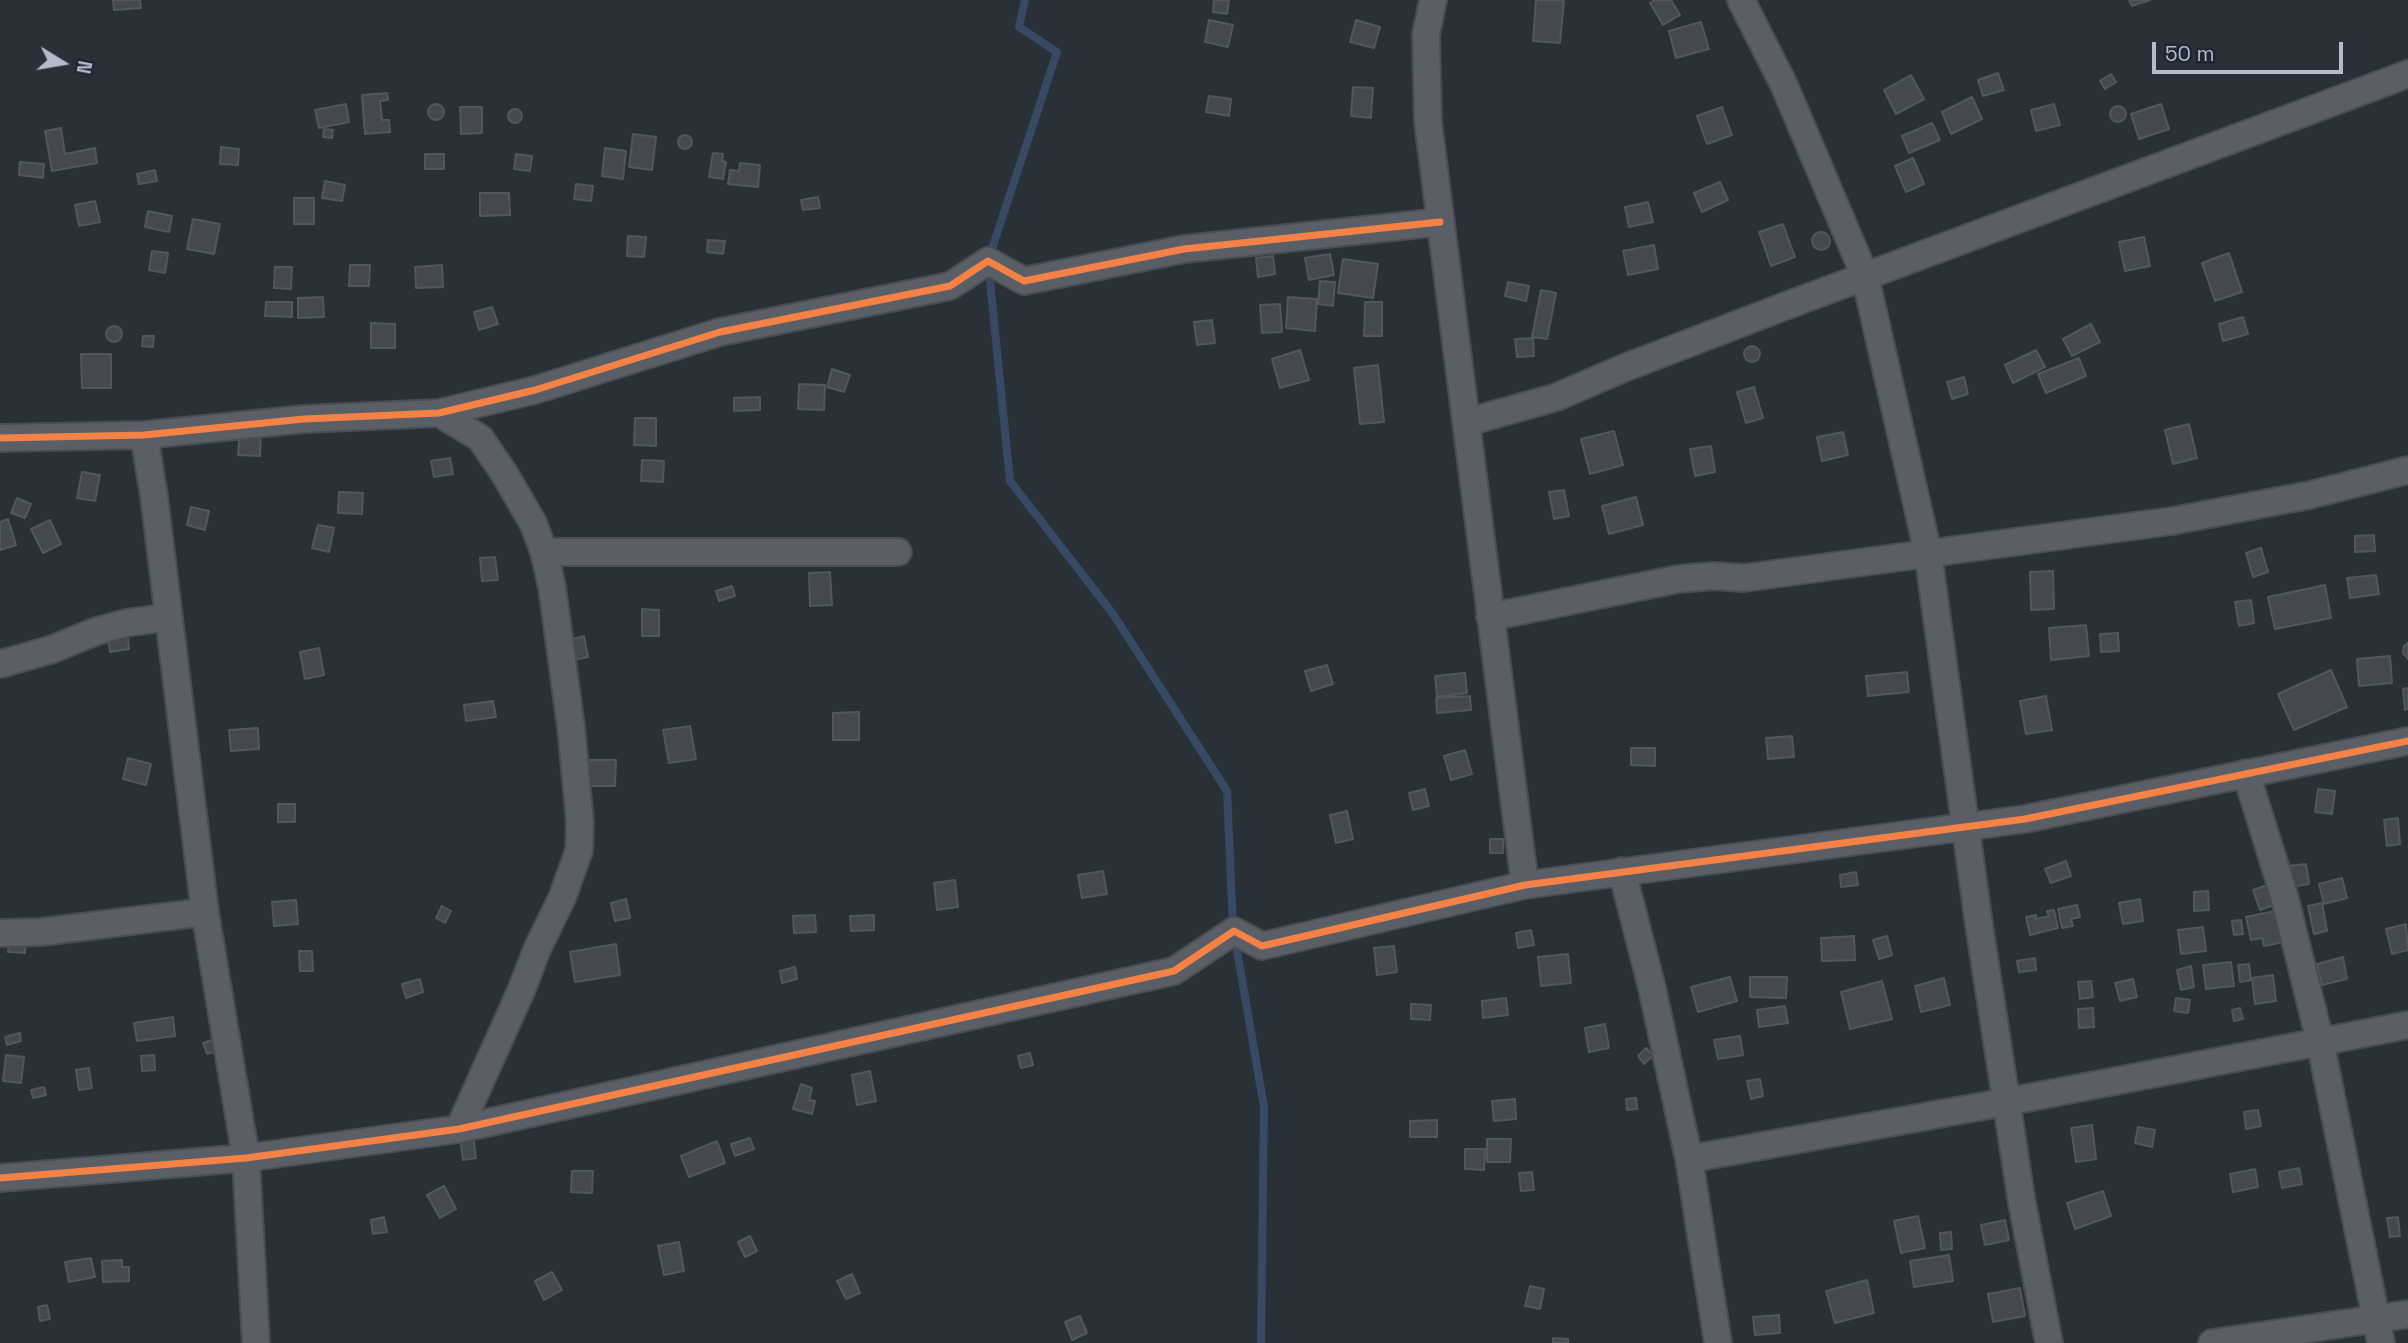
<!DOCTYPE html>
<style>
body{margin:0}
#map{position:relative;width:2408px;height:1343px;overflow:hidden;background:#2a3038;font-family:"Space Grotesk",sans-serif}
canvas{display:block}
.north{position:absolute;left:28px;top:28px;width:70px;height:70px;-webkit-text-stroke:5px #1d2633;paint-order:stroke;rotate:101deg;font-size:19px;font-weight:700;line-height:28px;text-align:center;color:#b4bcc9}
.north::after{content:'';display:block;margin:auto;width:24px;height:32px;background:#b4bcc9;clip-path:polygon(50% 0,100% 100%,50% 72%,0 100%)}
.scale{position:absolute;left:2152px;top:42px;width:191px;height:32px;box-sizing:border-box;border:4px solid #b4bcc9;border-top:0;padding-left:9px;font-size:21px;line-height:24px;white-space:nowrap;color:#b4bcc9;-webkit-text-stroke:5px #1d2633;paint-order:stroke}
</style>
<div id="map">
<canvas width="2408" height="1343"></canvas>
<div class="north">N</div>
<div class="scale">50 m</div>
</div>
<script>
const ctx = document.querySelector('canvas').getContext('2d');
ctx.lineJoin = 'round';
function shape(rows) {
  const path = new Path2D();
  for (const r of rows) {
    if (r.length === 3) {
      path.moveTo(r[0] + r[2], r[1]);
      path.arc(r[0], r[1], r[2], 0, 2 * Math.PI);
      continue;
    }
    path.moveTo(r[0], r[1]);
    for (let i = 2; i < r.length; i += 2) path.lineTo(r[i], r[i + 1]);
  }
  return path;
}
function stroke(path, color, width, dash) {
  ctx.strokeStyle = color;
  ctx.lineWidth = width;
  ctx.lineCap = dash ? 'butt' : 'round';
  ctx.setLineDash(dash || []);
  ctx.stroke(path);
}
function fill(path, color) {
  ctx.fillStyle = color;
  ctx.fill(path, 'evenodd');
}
stroke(shape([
 [1025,0,1019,27,1057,52,988,261,1010,481,1113,614,1227,791,1233,926],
 [1235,939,1264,1107,1261,1343]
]), '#384963', 8);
const building = shape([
 [113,0,140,0,141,8,114,10,113,0],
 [1214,0,1229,0,1227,14,1213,12,1214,0],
 [1536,0,1564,0,1560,43,1533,41,1536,0],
 [1655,0,1671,0,1680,15,1663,25,1650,3,1655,0],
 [2129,0,2150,0,2132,6,2129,0],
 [1209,20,1233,25,1228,47,1205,42,1209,20],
 [1356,20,1380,27,1374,48,1350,42,1356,20],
 [1701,22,1709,49,1676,58,1669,31,1701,22],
 [1998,73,2004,90,1983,96,1978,80,1998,73],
 [2111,74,2116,82,2105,89,2100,81,2111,74],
 [1911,75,1924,99,1896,114,1884,90,1911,75],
 [1353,87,1373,88,1371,118,1351,116,1353,87],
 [387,93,388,100,380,101,382,120,389,120,390,132,365,134,362,95,387,93],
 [1209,96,1231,99,1229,116,1206,112,1209,96],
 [1972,97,1982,119,1951,134,1942,112,1972,97],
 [436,112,8],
 [346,104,349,122,319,128,315,110,346,104],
 [2054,104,2060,125,2036,131,2031,110,2054,104],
 [2161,104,2169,129,2139,139,2131,114,2161,104],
 [2118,114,8],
 [460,107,482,107,482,133,461,134,460,107],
 [1722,107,1732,135,1707,144,1697,116,1722,107],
 [515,116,7],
 [1932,123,1940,140,1909,153,1902,136,1932,123],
 [61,128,65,154,95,148,97,163,52,171,45,131,61,128],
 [324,129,333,130,332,138,323,137,324,129],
 [633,134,656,137,652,170,629,167,633,134],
 [685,142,7],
 [221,147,239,149,238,165,220,164,221,147],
 [605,148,626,151,623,179,602,176,605,148],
 [713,153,723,154,722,161,726,162,723,179,709,177,713,153],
 [425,154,444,154,444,169,425,169,425,154],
 [516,154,532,156,530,171,514,169,516,154],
 [1913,158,1924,184,1906,192,1895,166,1913,158],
 [20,162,44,164,43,178,19,175,20,162],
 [740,163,760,165,758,187,728,184,730,170,739,171,740,163],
 [155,170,157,181,139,184,137,174,155,170],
 [325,181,345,185,342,201,322,198,325,181],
 [1720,182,1728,200,1702,212,1694,193,1720,182],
 [576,184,593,186,591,201,574,199,576,184],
 [480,193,509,193,510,215,480,216,480,193],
 [818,197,820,208,803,210,801,200,818,197],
 [294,198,314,198,314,224,294,224,294,198],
 [95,201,100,222,79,226,75,205,95,201],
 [1648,202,1653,222,1629,227,1625,207,1648,202],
 [148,211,172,216,169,232,145,227,148,211],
 [193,219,220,224,214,254,187,249,193,219],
 [1783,224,1795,257,1771,266,1759,232,1783,224],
 [1821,241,9],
 [628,236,646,237,644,257,627,256,628,236],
 [2144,237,2150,266,2125,271,2119,242,2144,237],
 [708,240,725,241,723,254,707,252,708,240],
 [1654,245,1658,269,1628,275,1623,251,1654,245],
 [152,251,168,253,165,273,149,270,152,251],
 [2229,253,2242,292,2215,301,2202,263,2229,253],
 [1330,254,1334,275,1309,280,1305,258,1330,254],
 [1273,256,1275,274,1258,277,1256,258,1273,256],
 [1343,259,1378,264,1373,298,1338,293,1343,259],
 [350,265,370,265,369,286,349,286,350,265],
 [442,265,443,287,416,288,415,267,442,265],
 [275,267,292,267,291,289,274,288,275,267],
 [1320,281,1335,282,1333,306,1318,304,1320,281],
 [1508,282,1529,286,1526,301,1505,296,1508,282],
 [1541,290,1556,293,1547,339,1532,337,1541,290],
 [323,297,324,317,298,318,298,298,323,297],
 [1288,297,1317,299,1315,331,1286,328,1288,297],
 [266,302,292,302,292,317,265,316,266,302],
 [1365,302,1382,302,1382,336,1364,336,1365,302],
 [1280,304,1282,332,1262,333,1260,305,1280,304],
 [492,307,498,324,479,330,474,312,492,307],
 [2243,317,2248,334,2223,341,2219,324,2243,317],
 [1212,320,1215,343,1197,345,1194,322,1212,320],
 [371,323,395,324,395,348,371,348,371,323],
 [2091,324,2100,342,2072,356,2063,339,2091,324],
 [114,334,8],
 [143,336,154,336,153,347,142,346,143,336],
 [1533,338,1534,356,1517,357,1515,339,1533,338],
 [1752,354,8],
 [1300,350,1309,380,1280,388,1272,359,1300,350],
 [2036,350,2045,367,2013,383,2005,365,2036,350],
 [81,354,111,354,111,388,82,388,81,354],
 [2079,358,2086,376,2046,393,2038,374,2079,358],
 [1378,365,1384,422,1360,424,1354,368,1378,365],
 [832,369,850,375,844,392,827,387,832,369],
 [1964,377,1968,394,1952,399,1947,382,1964,377],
 [799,384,825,385,824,410,798,409,799,384],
 [1754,387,1763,418,1746,423,1737,392,1754,387],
 [760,397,760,410,734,411,734,398,760,397],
 [635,418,656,418,656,446,634,445,635,418],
 [2189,424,2197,458,2173,464,2165,430,2189,424],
 [240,430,261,432,260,456,238,455,240,430],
 [1614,431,1623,465,1590,474,1581,439,1614,431],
 [1843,432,1848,455,1822,461,1817,437,1843,432],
 [1711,446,1715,472,1695,476,1690,449,1711,446],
 [450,458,453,474,434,477,431,461,450,458],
 [642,460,664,461,663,482,641,481,642,460],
 [82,472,100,475,95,501,77,498,82,472],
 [1564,490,1569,516,1554,519,1549,492,1564,490],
 [339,492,363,493,362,514,338,513,339,492],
 [1636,497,1643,525,1609,534,1602,506,1636,497],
 [17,498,31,504,25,518,11,513,17,498],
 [191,507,209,511,205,530,187,525,191,507],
 [8,519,16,545,0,550,0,522,8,519],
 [50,520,61,544,43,553,31,529,50,520],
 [318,525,334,528,329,552,312,548,318,525],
 [2374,535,2375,551,2355,552,2355,536,2374,535],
 [2261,548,2268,572,2253,577,2246,553,2261,548],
 [495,557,498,580,482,581,480,558,495,557],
 [2053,571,2054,609,2031,610,2030,572,2053,571],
 [830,572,832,605,810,606,809,573,830,572],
 [2376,575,2379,594,2350,598,2347,578,2376,575],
 [2325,585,2331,618,2275,629,2268,597,2325,585],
 [732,586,735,596,719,601,716,591,732,586],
 [2251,600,2254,623,2239,626,2235,602,2251,600],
 [642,609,659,610,659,636,642,636,642,609],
 [2086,625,2089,656,2051,660,2049,628,2086,625],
 [127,628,129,649,110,652,107,630,127,628],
 [2118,633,2119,651,2101,652,2100,634,2118,633],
 [584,636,588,657,574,660,569,640,584,636],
 [2408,643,2408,659,2403,653,2404,646,2408,643],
 [319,648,324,675,305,679,300,652,319,648],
 [2390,656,2392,683,2359,686,2357,659,2390,656],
 [1327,665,1333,684,1311,691,1305,671,1327,665],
 [2331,670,2347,707,2294,730,2278,694,2331,670],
 [1907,672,1909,692,1868,696,1866,676,1907,672],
 [1465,673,1467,693,1437,697,1435,676,1465,673],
 [2408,688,2408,709,2405,710,2403,689,2408,688],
 [1470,696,1471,710,1437,713,1436,698,1470,696],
 [2046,696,2052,730,2026,734,2020,701,2046,696],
 [493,701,496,717,466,721,464,705,493,701],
 [859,712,859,740,833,740,833,713,859,712],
 [690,726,696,759,669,763,663,730,690,726],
 [258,728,259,749,231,751,229,730,258,728],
 [1792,736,1794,757,1768,759,1766,738,1792,736],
 [1631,748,1655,748,1655,766,1631,765,1631,748],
 [1465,750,1472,774,1451,780,1444,756,1465,750],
 [128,758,151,764,146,785,123,779,128,758],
 [587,760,616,760,615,786,587,786,587,760],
 [1425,789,1429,806,1413,810,1409,793,1425,789],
 [2318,789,2335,791,2332,814,2315,812,2318,789],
 [278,804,295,804,295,822,278,822,278,804],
 [1347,811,1353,839,1336,843,1330,815,1347,811],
 [2398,818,2400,844,2387,846,2384,820,2398,818],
 [1490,839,1503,839,1503,853,1490,853,1490,839],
 [2066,861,2071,876,2051,883,2045,869,2066,861],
 [2306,864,2309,884,2290,887,2287,866,2306,864],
 [1103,871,1107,894,1082,898,1078,875,1103,871],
 [1856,872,1858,885,1841,887,1840,875,1856,872],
 [2342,878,2347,898,2324,904,2319,884,2342,878],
 [955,880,958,907,937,910,934,883,955,880],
 [2273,883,2279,903,2260,910,2253,890,2273,883],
 [2208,891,2209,910,2194,911,2194,892,2208,891],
 [626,899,630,918,615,921,611,903,626,899],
 [2140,899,2143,921,2123,924,2119,903,2140,899],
 [296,900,298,924,274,926,272,902,296,900],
 [2322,903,2327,931,2314,934,2308,906,2322,903],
 [2077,905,2080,917,2071,919,2073,926,2062,928,2058,909,2077,905],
 [442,906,451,911,445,923,436,918,442,906],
 [2285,909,2283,942,2264,946,2262,938,2251,940,2246,917,2285,909],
 [2054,910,2058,928,2030,935,2026,917,2036,915,2036,919,2049,916,2047,911,2054,910],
 [815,915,816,932,794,933,793,916,815,915],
 [874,915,874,930,851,931,850,916,874,915],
 [2241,920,2243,934,2234,935,2232,921,2241,920],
 [2406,924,2408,950,2392,954,2386,929,2406,924],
 [2203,927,2206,951,2181,954,2178,930,2203,927],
 [1531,930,1534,945,1518,948,1516,933,1531,930],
 [9,936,26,937,25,953,8,952,9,936],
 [1854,936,1855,960,1822,961,1821,938,1854,936],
 [1887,936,1892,955,1879,959,1873,940,1887,936],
 [616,944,620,975,575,982,570,952,616,944],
 [1394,946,1397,972,1377,975,1374,948,1394,946],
 [299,951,312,951,313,971,300,971,299,951],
 [1568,954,1571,983,1541,986,1538,957,1568,954],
 [2343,957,2347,979,2322,985,2317,964,2343,957],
 [2035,958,2036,970,2019,972,2017,961,2035,958],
 [2231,962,2234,986,2206,989,2203,965,2231,962],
 [2249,964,2251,980,2240,982,2238,965,2249,964],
 [2191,966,2194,987,2181,990,2177,970,2191,966],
 [795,967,797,979,782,983,780,971,795,967],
 [2273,975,2276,1001,2255,1004,2252,978,2273,975],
 [1730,977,1737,1001,1698,1012,1691,987,1730,977],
 [1750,977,1787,977,1786,998,1750,997,1750,977],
 [1944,978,1950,1005,1921,1012,1915,986,1944,978],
 [420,979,423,992,406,998,402,984,420,979],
 [2133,979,2137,997,2120,1001,2115,983,2133,979],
 [1882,981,1892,1019,1850,1029,1841,992,1882,981],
 [2091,981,2093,997,2080,999,2078,982,2091,981],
 [1506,998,1508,1015,1483,1018,1482,1001,1506,998],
 [2176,998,2190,1000,2188,1013,2174,1011,2176,998],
 [1411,1004,1431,1005,1430,1020,1411,1019,1411,1004],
 [1785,1006,1788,1023,1759,1027,1757,1010,1785,1006],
 [2093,1008,2094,1027,2079,1028,2078,1009,2093,1008],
 [2240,1008,2243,1019,2234,1021,2232,1010,2240,1008],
 [173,1017,175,1036,137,1041,134,1023,173,1017],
 [1605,1024,1609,1048,1589,1052,1585,1028,1605,1024],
 [20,1033,21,1041,7,1045,5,1037,20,1033],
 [1740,1036,1743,1055,1718,1059,1714,1040,1740,1036],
 [212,1040,216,1051,207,1054,203,1043,212,1040],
 [1646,1048,1653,1056,1644,1064,1638,1056,1646,1048],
 [1030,1053,1033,1065,1021,1068,1018,1056,1030,1053],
 [6,1055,24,1057,21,1083,3,1081,6,1055],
 [154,1055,155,1070,142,1071,141,1056,154,1055],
 [89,1068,92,1088,79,1090,76,1070,89,1068],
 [870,1071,876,1101,857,1105,852,1075,870,1071],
 [1760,1079,1763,1096,1751,1099,1747,1081,1760,1079],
 [801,1084,812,1088,809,1100,815,1101,812,1114,793,1109,801,1084],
 [44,1087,46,1095,33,1098,31,1090,44,1087],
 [1636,1098,1637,1109,1627,1110,1626,1099,1636,1098],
 [1515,1099,1516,1119,1494,1121,1492,1101,1515,1099],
 [2258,1110,2261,1126,2246,1129,2244,1112,2258,1110],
 [1437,1120,1437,1137,1410,1137,1410,1121,1437,1120],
 [2092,1125,2096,1159,2076,1162,2071,1128,2092,1125],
 [2138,1127,2155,1130,2152,1147,2135,1143,2138,1127],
 [473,1135,476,1158,463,1160,460,1137,473,1135],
 [750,1138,754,1149,735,1156,731,1144,750,1138],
 [1487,1139,1511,1139,1510,1162,1487,1162,1487,1139],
 [717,1141,725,1163,689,1177,681,1156,717,1141],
 [1465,1149,1485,1149,1484,1170,1465,1169,1465,1149],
 [2299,1168,2302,1184,2282,1188,2279,1172,2299,1168],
 [2255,1169,2258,1187,2233,1192,2230,1174,2255,1169],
 [572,1171,593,1171,592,1193,571,1192,572,1171],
 [1532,1172,1534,1190,1521,1191,1519,1173,1532,1172],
 [444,1186,456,1209,440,1218,427,1195,444,1186],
 [2103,1191,2111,1216,2075,1229,2067,1203,2103,1191],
 [1918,1216,1925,1248,1901,1253,1894,1221,1918,1216],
 [384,1217,387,1232,373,1234,371,1220,384,1217],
 [2398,1217,2400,1236,2390,1237,2387,1218,2398,1217],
 [2005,1220,2009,1240,1985,1245,1981,1225,2005,1220],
 [1951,1232,1952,1249,1941,1250,1940,1233,1951,1232],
 [750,1236,757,1251,745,1257,738,1242,750,1236],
 [679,1242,684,1271,664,1275,658,1246,679,1242],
 [1949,1255,1953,1281,1914,1287,1910,1261,1949,1255],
 [91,1258,95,1277,69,1282,65,1262,91,1258],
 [122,1260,122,1267,129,1267,129,1281,103,1282,102,1261,122,1260],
 [552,1272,562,1290,544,1300,535,1281,552,1272],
 [852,1274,860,1293,846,1299,837,1281,852,1274],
 [1867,1280,1874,1313,1835,1323,1826,1291,1867,1280],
 [1530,1286,1544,1289,1540,1309,1525,1306,1530,1286],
 [2020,1288,2025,1316,1993,1322,1988,1294,2020,1288],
 [47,1305,50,1319,40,1321,38,1307,47,1305],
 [1779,1315,1780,1333,1755,1335,1753,1317,1779,1315],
 [1080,1316,1087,1333,1072,1340,1065,1322,1080,1316],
 [1553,1338,1568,1339,1568,1343,1553,1343,1553,1338]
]);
fill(building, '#444950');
stroke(building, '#52575f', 2);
const minor = shape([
 [1433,0,1426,35,1428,122,1525,885],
 [1741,0,1784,85,1865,276,1928,553,1979,925,2022,1203,2049,1343],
 [439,413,480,438,504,473,533,523,544,552,552,587,571,727,580,822,579,851,562,898,538,947,521,991,459,1129],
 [1468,422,1557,397,1624,368,1788,305,2408,74],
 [144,435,154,496,205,912,246,1158,256,1343],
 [0,438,144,435,304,419,439,413,535,390,720,332,950,286,988,261,1024,281,1184,249,1440,222],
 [544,552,898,552],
 [1490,617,1678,579,1714,576,1744,578,2172,521,2310,495,2408,470],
 [0,664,50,650,97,631,126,623,169,617],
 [2246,773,2284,895,2320,1041,2381,1343],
 [1622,871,1652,988,1689,1159,1718,1343],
 [0,933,41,932,205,912],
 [1689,1159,2006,1102,2408,1025],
 [0,1178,246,1158,459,1129,1174,971,1234,931,1262,946,1525,885,2025,819,2408,741],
 [2212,1343,2408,1314]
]);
stroke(minor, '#484c53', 30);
stroke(minor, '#5a5e66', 26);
stroke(shape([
 [0,438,144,435,304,419,439,413,535,390,720,332,950,286,988,261,1024,281,1184,249,1440,222],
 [0,1178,246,1158,459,1129,1174,971,1234,931,1262,946,1525,885,2025,819,2408,741]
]), '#f48246', 7);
</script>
